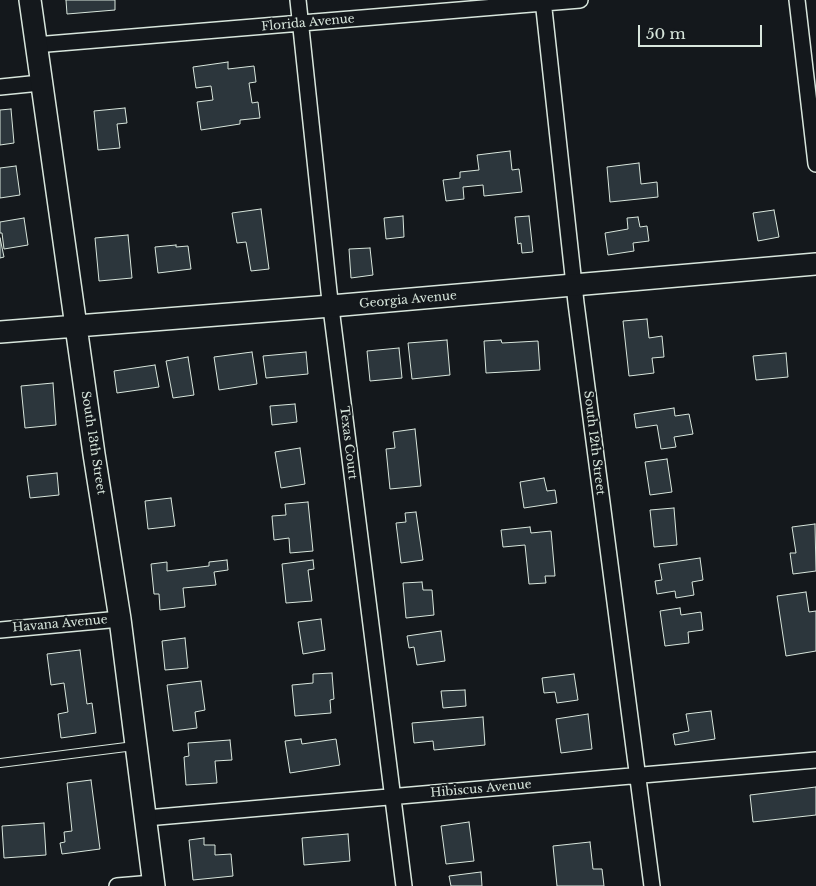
<!DOCTYPE html>
<style>
body{margin:0}
#map{position:relative;width:816px;height:886px;overflow:hidden;background:#14181c;font-family:"Libre Baskerville",serif}
canvas{display:block}
.scale{position:absolute;left:638px;top:25px;width:124px;height:22px;box-sizing:border-box;border:2px solid #d8e6dc;border-top:0;padding-left:6px;font-size:15px;line-height:18px;white-space:nowrap;color:#d8e6dc;-webkit-text-stroke:4px #14181c;paint-order:stroke}
</style>
<div id="map">
<canvas width="816" height="886"></canvas>
<div class="scale">50 m</div>
</div>
<script>
const ctx = document.querySelector('canvas').getContext('2d');
ctx.lineJoin = 'round';
function fill(path, color) {
  ctx.fillStyle = color;
  ctx.fill(path, 'evenodd');
}
function shape(rows) {
  const path = new Path2D();
  for (const r of rows) {
    path.moveTo(r[0], r[1]);
    for (let i = 2; i < r.length; i += 2) path.lineTo(r[i], r[i + 1]);
  }
  return path;
}
function stroke(path, color, width, dash) {
  ctx.strokeStyle = color;
  ctx.lineWidth = width;
  ctx.lineCap = dash ? 'butt' : 'round';
  ctx.setLineDash(dash || []);
  ctx.stroke(path);
}
function drawText(font, color, halo, rows, align = 'center') {
  ctx.font = font + ' "Libre Baskerville",serif';
  ctx.lineWidth = 4;
  ctx.setLineDash([]);
  ctx.textBaseline = 'middle';
  ctx.strokeStyle = halo;
  ctx.fillStyle = color;
  for (const [text, x, y, turn = 0] of rows) {
    ctx.save();
    ctx.translate(x, y);
    ctx.rotate((+turn || 0) * Math.PI / 180);
    ctx.textAlign = isNaN(turn) ? turn : align;
    if (halo) ctx.strokeText(text, 0, 0);
    ctx.fillText(text, 0, 0);
    ctx.restore();
  }
}
const building = shape([
 [66,0,115,0,115,10,67,14,66,0],
 [228,62,228,69,254,66,256,82,249,83,252,103,258,102,260,118,240,120,240,124,201,130,197,102,213,100,211,86,196,88,193,67,228,62],
 [125,108,127,123,117,124,120,148,98,150,94,111,125,108],
 [11,109,14,143,0,145,0,110,11,109],
 [510,151,512,170,519,169,522,192,484,196,483,185,463,187,464,199,446,201,443,180,460,178,460,172,479,170,477,155,510,151],
 [639,163,641,184,657,182,658,197,610,202,607,167,639,163],
 [16,166,20,195,0,198,0,168,16,166],
 [261,209,269,269,251,271,246,242,237,243,232,213,261,209],
 [774,210,779,237,758,241,753,213,774,210],
 [403,216,404,237,386,239,384,218,403,216],
 [529,216,533,252,522,253,521,243,518,244,515,217,529,216],
 [638,217,640,227,647,226,649,241,633,243,634,251,608,255,605,233,628,229,627,218,638,217],
 [24,218,28,245,4,249,2,233,0,233,0,222,24,218],
 [128,235,132,278,99,281,95,238,128,235],
 [0,238,4,257,0,258,0,238],
 [176,245,176,247,188,246,191,269,158,273,155,247,176,245],
 [370,248,373,275,351,278,349,249,370,248],
 [647,319,649,338,662,336,664,357,652,358,654,373,629,376,623,321,647,319],
 [447,340,450,375,412,379,408,343,447,340],
 [501,340,502,343,538,341,540,370,486,373,484,341,501,340],
 [399,348,402,378,370,381,367,351,399,348],
 [252,352,257,384,219,390,214,357,252,352],
 [306,352,308,374,266,378,263,356,306,352],
 [786,353,788,377,756,380,753,356,786,353],
 [188,357,194,395,173,398,166,361,188,357],
 [155,365,159,387,117,393,114,371,155,365],
 [53,383,56,425,25,428,21,386,53,383],
 [295,404,297,422,272,425,270,406,295,404],
 [674,408,675,416,689,414,693,434,674,437,676,447,661,449,657,425,636,428,634,414,674,408],
 [415,429,421,486,390,489,386,449,395,448,393,432,415,429],
 [300,448,305,484,281,488,275,452,300,448],
 [667,459,672,492,650,495,645,462,667,459],
 [57,473,59,495,30,498,27,476,57,473],
 [544,478,547,491,555,490,557,503,524,508,520,482,544,478],
 [171,498,175,526,148,529,145,501,171,498],
 [308,502,313,551,290,553,289,538,274,540,272,516,286,515,285,504,308,502],
 [674,508,677,545,654,547,650,510,674,508],
 [416,512,423,560,401,563,396,523,406,522,405,513,416,512],
 [815,524,816,571,793,574,790,553,796,553,792,527,815,524],
 [530,527,531,533,551,531,555,576,545,576,546,583,529,584,525,545,503,547,501,530,530,527],
 [700,558,703,580,692,582,694,595,676,598,675,591,657,594,655,581,662,580,659,564,700,558],
 [227,560,228,570,214,572,216,585,183,588,185,607,160,610,159,594,154,594,151,564,167,562,167,571,209,566,209,562,227,560],
 [313,560,314,569,308,570,312,601,286,603,282,564,313,560],
 [422,582,423,590,432,590,434,615,406,618,403,583,422,582],
 [806,592,809,612,816,611,816,651,786,656,777,596,806,592],
 [680,608,681,615,701,612,703,630,688,632,689,643,665,646,660,611,680,608],
 [321,619,325,650,303,654,298,622,321,619],
 [441,631,445,661,417,665,414,647,409,648,407,636,441,631],
 [185,638,188,668,165,670,162,641,185,638],
 [80,650,87,704,92,703,96,733,61,738,58,714,68,712,64,683,51,685,47,654,80,650],
 [332,673,334,699,330,700,331,713,295,716,292,685,313,683,313,674,332,673],
 [574,674,578,700,557,703,555,692,544,693,542,678,574,674],
 [201,681,205,710,195,712,197,728,173,731,167,685,201,681],
 [465,690,466,706,443,708,441,691,465,690],
 [711,711,715,739,675,745,673,734,689,731,686,714,711,711],
 [588,714,592,749,561,753,556,719,588,714],
 [483,717,485,745,434,750,433,741,414,743,412,723,483,717],
 [301,739,302,744,336,739,340,765,290,773,285,741,301,739],
 [230,740,232,760,215,761,217,783,186,785,184,757,189,756,188,743,230,740],
 [91,780,100,849,62,854,60,843,65,842,64,832,72,831,67,783,91,780],
 [816,787,816,815,753,822,750,795,816,787],
 [469,822,474,861,446,864,441,826,469,822],
 [44,823,46,855,4,858,2,826,44,823],
 [348,834,350,861,304,865,302,838,348,834],
 [204,838,204,845,215,845,215,855,231,854,233,876,193,880,189,840,204,838],
 [590,842,593,869,602,869,604,886,557,886,553,846,590,842],
 [481,872,482,886,451,886,449,876,481,872]
]);
fill(building, '#2c363c');
stroke(building, '#d8e6dc', 1);
const lane = shape([
 [0,763,134,746]
]);
const street = shape([
 [298,0,329,292,404,886],
 [543,0,576,303,652,886],
 [797,0,816,164],
 [35,45,580,0],
 [0,87,40,83],
 [0,630,120,619],
 [146,818,816,760],
 [117,886,153,883]
]);
const secondary = shape([
 [30,0,94,454,120,619,154,886],
 [0,332,331,306,816,264]
]);
stroke(lane, '#d8e6dc', 10);
stroke(street, '#d8e6dc', 18);
stroke(secondary, '#d8e6dc', 24);
stroke(lane, '#14181c', 8);
stroke(street, '#14181c', 15);
stroke(secondary, '#14181c', 21);
drawText('12px', '#d8e6dc', '#14181c', [
 ["Florida Avenue",308,23,-5],
 ["Georgia Avenue",408,300,-5],
 ["South 13th Street",93,443,81],
 ["Texas Court",348,443,83],
 ["South 12th Street",594,443,83],
 ["Havana Avenue",60,624,-5],
 ["Hibiscus Avenue",481,789,-5]
]);
</script>
